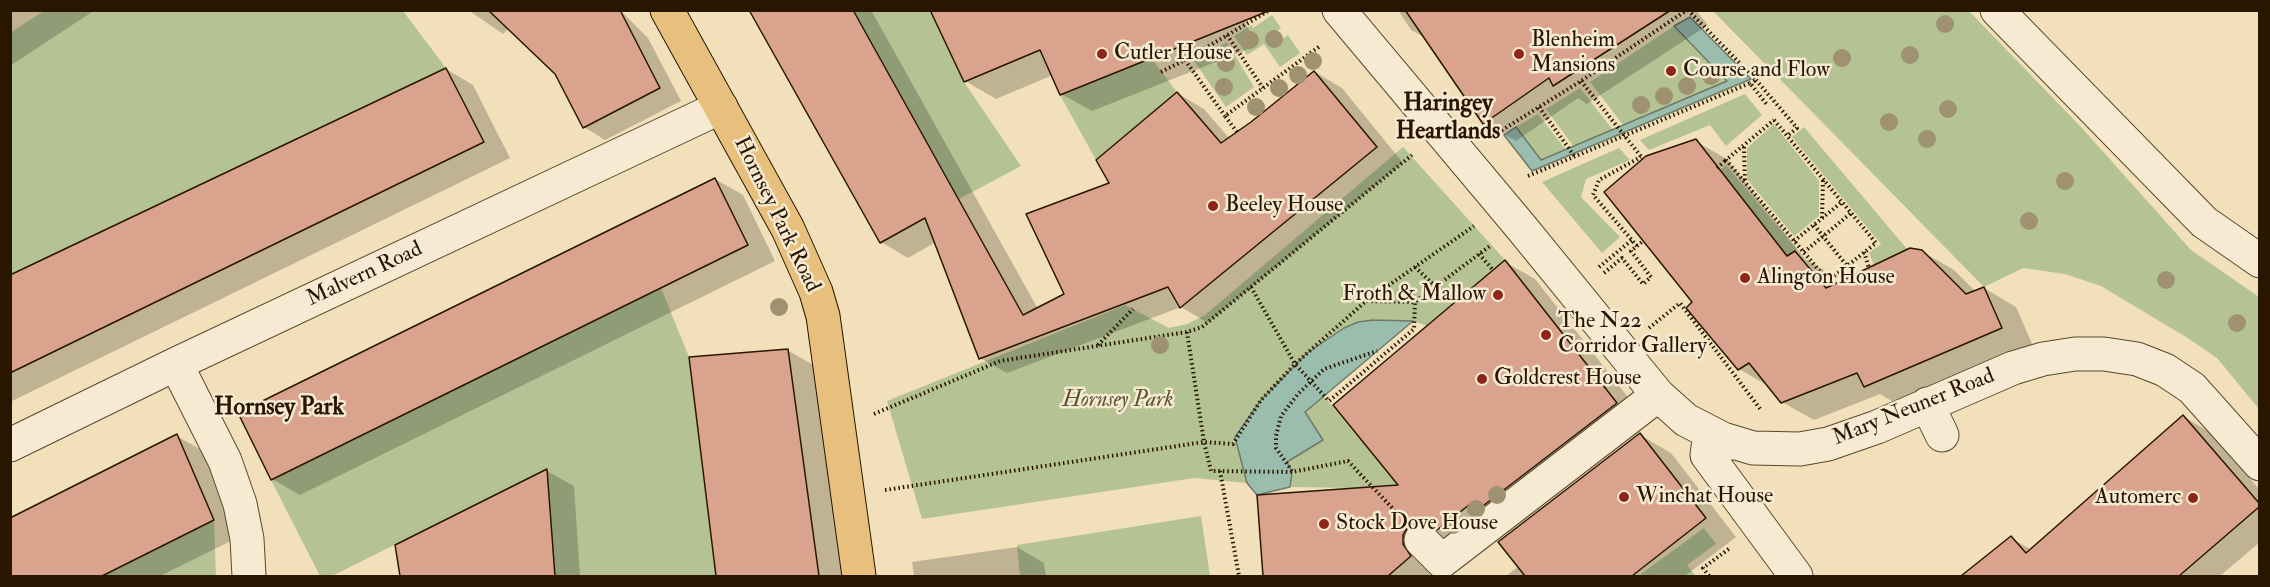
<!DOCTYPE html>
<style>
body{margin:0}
#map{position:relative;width:2270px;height:587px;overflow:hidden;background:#f1e0ba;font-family:"IM FELL Double Pica",serif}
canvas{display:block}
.frame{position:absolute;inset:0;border:12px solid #291600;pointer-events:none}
</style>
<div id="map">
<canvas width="2270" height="587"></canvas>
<div class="frame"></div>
</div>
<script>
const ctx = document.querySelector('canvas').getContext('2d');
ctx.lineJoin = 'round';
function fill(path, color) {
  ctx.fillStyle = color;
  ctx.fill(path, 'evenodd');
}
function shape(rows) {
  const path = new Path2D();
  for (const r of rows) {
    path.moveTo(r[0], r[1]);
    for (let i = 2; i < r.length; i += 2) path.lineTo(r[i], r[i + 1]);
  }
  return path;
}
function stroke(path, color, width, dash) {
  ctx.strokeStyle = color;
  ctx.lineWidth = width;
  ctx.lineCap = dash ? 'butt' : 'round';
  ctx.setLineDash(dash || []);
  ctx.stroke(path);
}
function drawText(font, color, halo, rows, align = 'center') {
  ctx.font = font + ' "IM FELL Double Pica",serif';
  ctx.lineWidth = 5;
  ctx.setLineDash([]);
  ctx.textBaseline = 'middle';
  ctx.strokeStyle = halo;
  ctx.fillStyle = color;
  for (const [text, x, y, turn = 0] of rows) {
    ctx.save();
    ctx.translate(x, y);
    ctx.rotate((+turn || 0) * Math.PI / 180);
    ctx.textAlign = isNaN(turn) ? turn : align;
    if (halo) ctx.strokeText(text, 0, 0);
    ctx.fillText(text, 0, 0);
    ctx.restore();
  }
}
fill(shape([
 [44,11,403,11,446,68,11,275,11,32],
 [853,11,930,11,964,82,1021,166,959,199],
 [1713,11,1969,11,2081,127,2191,250,2259,297,2259,409,2217,358,2186,337,2101,286,2065,274,2023,268,1984,287],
 [1272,15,1281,28,1274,33,1280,41,1288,35,1300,53,1280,67,1264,44,1247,55,1234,36,1251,25,1253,28],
 [1674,26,1728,81,1624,126,1590,82],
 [1227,42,1254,87,1226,107,1194,61],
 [1151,58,1177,92,1096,160,1060,95],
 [1580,88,1613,130,1574,147,1546,109],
 [1745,94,1762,115,1726,146,1710,125,1649,150,1640,140],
 [1538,114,1566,150,1541,160,1516,127],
 [1774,124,1819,181,1819,216,1794,236,1747,179,1747,148],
 [1804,127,1907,249,1874,265,1869,253,1881,244,1792,137],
 [1403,147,1505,260,1427,326,1413,321,1358,322,1236,440,1247,483,1194,478,922,519,887,401,1125,305,1169,328,1187,324,1205,315],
 [1619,148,1630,160,1586,179,1581,197,1620,237,1602,253,1542,182],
 [1726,165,1797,249,1795,251,1787,256,1719,171],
 [661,288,689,357,716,576,555,576,547,469,332,576,320,576,271,480],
 [1324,396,1436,531,1421,540,1407,552,1357,488,1290,487,1292,472,1287,462,1323,440,1304,412],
 [1201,516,1210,576,1020,576,1017,545],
 [214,520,216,576,102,576],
 [1704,528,1716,544,1687,565,1696,576,1642,576,1641,574]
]), '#b5c394');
const water = shape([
 [1690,17,1751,79,1532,171,1504,135,1516,127,1541,160,1727,81,1674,26,1690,17],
 [1373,320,1413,321,1305,412,1323,440,1287,462,1292,472,1290,487,1257,495,1247,483,1235,437,1261,400,1307,353,1344,328,1358,322,1373,320]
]);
fill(water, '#9bbdae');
stroke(water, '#6d7a68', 1.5);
fill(shape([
 [10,10,95,10,10,66],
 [468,10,620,10,648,38,681,101,605,140,584,127,556,73,509,28,503,34],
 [751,10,871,10,1038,309,1066,295,1111,184,1177,93,1204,109,1230,139,1315,72,1342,88,1403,163,1208,323,1181,307,1007,373,980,358,936,242,908,258,881,242],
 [932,10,1240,10,1256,46,1092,111,1061,94,1053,75,996,99,965,81],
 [1398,10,1696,10,1708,25,1587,104,1578,98,1516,141,1484,123,1426,38,1411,30],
 [446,69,473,85,510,158,10,402,10,277],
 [1695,141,1727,159,1805,259,1826,271,1837,284,1921,251,1954,270,1975,291,1984,288,2016,307,2033,346,1897,404,1880,394,1814,420,1782,402,1770,387,1739,369,1694,302],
 [715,179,743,195,775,261,300,495,272,479],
 [1505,262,1535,279,1646,420,1436,576,1264,576,1259,496,1401,487],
 [787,350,815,366,844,576,717,576,691,359],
 [2184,417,2208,431,2260,490,2260,542,2220,576,1971,576,1968,573,2011,538,2032,550],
 [1640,435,1671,453,1736,537,1685,576,1506,576,1519,566],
 [177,436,205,452,241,536,160,576,10,576,10,520],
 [547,471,574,486,580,576,402,576,397,546],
 [1017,547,1044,563,1046,576,914,576,912,562]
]), '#0003');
const building = shape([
 [488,10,620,10,660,88,583,128,555,74,488,10],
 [749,10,853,10,1023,315,1064,294,1026,214,1109,183,1096,160,1177,92,1221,143,1251,122,1314,71,1377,147,1180,308,1168,287,979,359,925,218,880,243,749,10],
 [930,10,1265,10,1266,12,1060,95,1040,50,964,82,930,10],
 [1405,10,1671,10,1553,86,1549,78,1483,124,1405,10],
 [446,68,484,142,10,373,10,275,446,68],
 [1696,139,1787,256,1795,251,1826,288,1910,248,1922,250,1966,294,1984,287,2002,328,1864,387,1857,373,1781,403,1749,363,1738,370,1686,308,1692,302,1604,192,1646,156,1696,139],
 [715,178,748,245,271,480,238,413,715,178],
 [1505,260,1617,403,1475,512,1469,505,1437,530,1425,522,1417,522,1408,526,1403,535,1403,544,1411,556,1388,576,1263,576,1257,495,1398,485,1333,405,1505,260],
 [788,349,819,576,716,576,689,357,788,349],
 [2183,415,2259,503,2259,507,2179,576,1961,576,2011,536,2026,553,2183,415],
 [1640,433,1706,518,1632,576,1525,576,1498,542,1640,433],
 [177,434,214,520,102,576,10,576,10,518,177,434],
 [547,469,555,576,400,576,395,545,547,469]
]);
fill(building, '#d9a38d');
stroke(building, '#291600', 1.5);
const minor = shape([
 [1339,10,1521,227,1658,395,1686,420,1723,439,1753,448,1800,449,1828,444,1877,427,2013,368,2043,359,2075,354,2104,354,2137,359,2165,370,2192,388,2260,464],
 [1997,10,2204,222,2260,261],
 [176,364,225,461,240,504,247,539,249,576],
 [1927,404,1942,435],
 [1733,443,1712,441,1708,447,1707,455,1796,576],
 [10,445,176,364,721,107],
 [1421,540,1442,561,1658,395]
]);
const major = shape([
 [667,10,788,229,816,292,823,316,859,576]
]);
stroke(minor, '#5b482e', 35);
stroke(major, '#291600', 35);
stroke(shape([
 [1688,10,1756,80,1750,83],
 [1227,35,1263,88],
 [1185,60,1270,10],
 [1161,72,1185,60,1225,116],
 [1756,80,1797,128,1787,136],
 [1581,81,1643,159],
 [1539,107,1575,157],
 [1774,120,1876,243,1828,281,1726,160,1774,120],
 [1237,132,1225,116,1320,46],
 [1494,135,1581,81,1687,10],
 [1744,147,1745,182],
 [1717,168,1726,160],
 [1528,176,1750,83,1768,106],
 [1822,218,1823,180],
 [1814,225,1847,266],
 [1794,241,1842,202],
 [1637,246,1593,195,1599,180,1641,157],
 [1804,252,1851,213],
 [1864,252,1869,268],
 [1479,254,1493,270],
 [1415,267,1436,287],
 [1599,267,1632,240],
 [1604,273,1622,258,1643,284,1651,277,1631,251,1643,241],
 [1251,287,1295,364,1329,401,1414,329,1415,302],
 [1366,301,1474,226],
 [1649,328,1680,303,1761,410],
 [1187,332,1204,442,1211,471,1292,472,1348,461,1396,512],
 [1098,345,1133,309],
 [874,414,1000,361,1187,332,1202,327,1412,155],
 [1220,471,1239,576],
 [1292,471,1276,448,1276,436,1281,416,1298,394,1324,369,1377,351],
 [885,490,1204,442,1233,444,1261,400,1295,364,1366,301,1415,302,1490,246],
 [1709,576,1703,568,1730,548]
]), '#291600', 4, [1.5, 3]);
stroke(minor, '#f6ebd2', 33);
stroke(major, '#e8c07d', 33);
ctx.fillStyle = '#9e9270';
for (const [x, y] of [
 [1945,24],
 [1274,39],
 [1250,40],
 [1910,55],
 [1842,58],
 [1313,61],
 [1226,63],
 [1298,75],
 [1711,76],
 [1687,86],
 [1224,87],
 [1279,88],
 [1664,96],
 [1641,105],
 [1256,107],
 [1948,109],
 [1889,122],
 [1927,139],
 [2065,181],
 [2029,221],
 [2166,280],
 [779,307],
 [2237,323],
 [1160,345],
 [1497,495],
 [1476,509],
 [1453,525]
]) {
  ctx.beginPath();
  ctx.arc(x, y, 9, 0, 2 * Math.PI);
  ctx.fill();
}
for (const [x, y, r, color] of [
 [1102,54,6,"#8f2418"],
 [1519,54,6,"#8f2418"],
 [1671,71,6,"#8f2418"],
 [1213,206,6,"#8f2418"],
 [1745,278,6,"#8f2418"],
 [1498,295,6,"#8f2418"],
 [1546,335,6,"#8f2418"],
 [1482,379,6,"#8f2418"],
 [1624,497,6,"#8f2418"],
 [2193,498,6,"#8f2418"],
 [1324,524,6,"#8f2418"]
]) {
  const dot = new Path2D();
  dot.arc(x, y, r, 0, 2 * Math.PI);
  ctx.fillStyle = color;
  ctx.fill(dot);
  stroke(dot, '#f6ebd2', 2);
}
drawText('22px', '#291600', '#f6ebd2', [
 ["Blenheim",1531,41],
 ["Mansions",1531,66],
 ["Cutler House",1114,54],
 ["Course and Flow",1683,71],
 ["Beeley House",1225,206],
 ["Alington House",1757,278],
 ["Froth & Mallow",1486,295,"right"],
 ["The N22",1558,322],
 ["Corridor Gallery",1558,347],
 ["Goldcrest House",1494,379],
 ["Winchat House",1636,497],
 ["Automerc",2181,498,"right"],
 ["Stock Dove House",1336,524]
], 'left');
drawText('22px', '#291600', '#f6ebd2', [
 ["Hornsey Park Road",776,215,64],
 ["Malvern Road",365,275,-25],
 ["Mary Neuner Road",1914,408,-22]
]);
drawText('italic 22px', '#5a5334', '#f6ebd2', [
 ["Hornsey Park",1118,401]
]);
drawText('bold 24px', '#291600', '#f6ebd2', [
 ["Haringey",1448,105],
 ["Heartlands",1448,133],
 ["Hornsey Park",279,409]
]);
</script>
